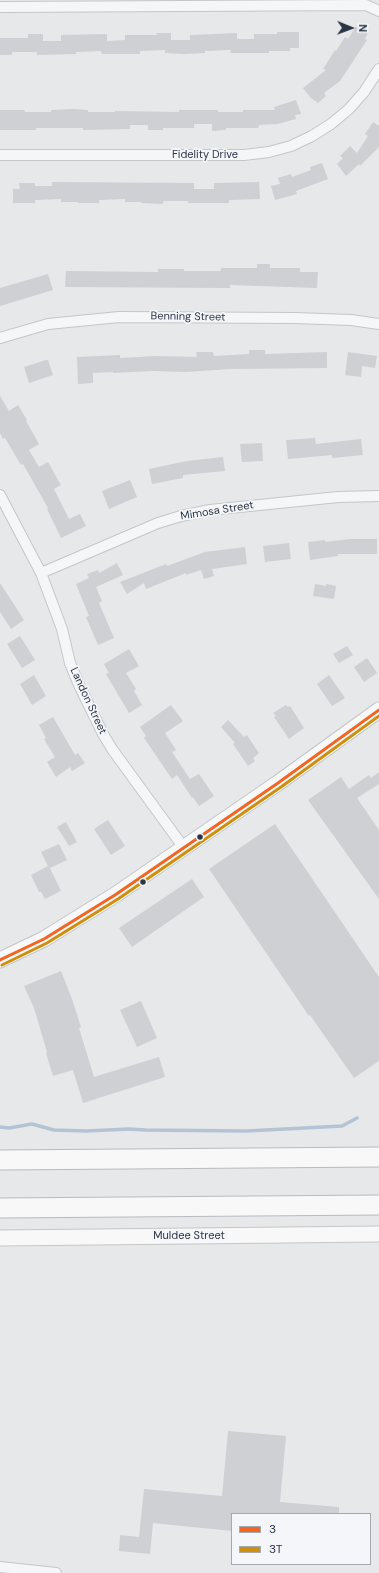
<!DOCTYPE html>
<style>
body{margin:0}
#map{position:relative;width:379px;height:1573px;overflow:hidden;background:#e6e8ea;font-family:"DM Sans",sans-serif}
canvas{display:block}
.legend{position:absolute;left:231px;top:1513px;width:140px;height:52px;box-sizing:border-box;background:#f4f6f9;border:1px solid #a4a8b1;margin:0;padding:5px 7px;list-style:none;font-size:12px;color:#2b3445}
.legend li{display:flex;align-items:center;gap:8px;height:20px}
.legend b{width:20px;border:1px solid #a4a8b1}
.north{position:absolute;left:331px;top:8px;width:40px;height:40px;-webkit-text-stroke:3px #f4f6f9;paint-order:stroke;rotate:91deg;font-size:11px;font-weight:700;line-height:16px;text-align:center;color:#2b3445}
.north::after{content:'';display:block;margin:auto;width:14px;height:18px;background:#2b3445;clip-path:polygon(50% 0,100% 100%,50% 72%,0 100%)}
</style>
<div id="map">
<canvas width="379" height="1573"></canvas>
<ul class="legend">
<li><b style="height:5px;background:#f26522"></b>3</li>
<li><b style="height:5px;background:#ce8f0e"></b>3T</li>
</ul>
<div class="north">N</div>
</div>
<script>
const ctx = document.querySelector('canvas').getContext('2d');
ctx.lineJoin = 'round';
function shape(rows) {
  const path = new Path2D();
  for (const r of rows) {
    path.moveTo(r[0], r[1]);
    for (let i = 2; i < r.length; i += 2) path.lineTo(r[i], r[i + 1]);
  }
  return path;
}
function stroke(path, color, width, dash) {
  ctx.strokeStyle = color;
  ctx.lineWidth = width;
  ctx.lineCap = dash ? 'butt' : 'round';
  ctx.setLineDash(dash || []);
  ctx.stroke(path);
}
function fill(path, color) {
  ctx.fillStyle = color;
  ctx.fill(path, 'evenodd');
}
function drawText(font, color, halo, rows, align = 'center') {
  ctx.font = font + ' "DM Sans",sans-serif';
  ctx.lineWidth = 3.5;
  ctx.setLineDash([]);
  ctx.textBaseline = 'middle';
  ctx.strokeStyle = halo;
  ctx.fillStyle = color;
  for (const [text, x, y, turn = 0] of rows) {
    ctx.save();
    ctx.translate(x, y);
    ctx.rotate((+turn || 0) * Math.PI / 180);
    ctx.textAlign = isNaN(turn) ? turn : align;
    if (halo) ctx.strokeText(text, 0, 0);
    ctx.fillText(text, 0, 0);
    ctx.restore();
  }
}
stroke(shape([
 [0,1127,9,1128,32,1124,54,1130,86,1131,129,1129,145,1130,247,1131,342,1126,357,1118]
]), '#b4c4d5', 3.5);
fill(shape([
 [356,26,368,33,365,39,367,40,340,81,324,93,326,96,318,103,311,98,303,88,326,70,323,69,335,50,336,51,345,37,348,39],
 [277,32,299,32,299,48,290,48,290,51,269,51,269,53,230,53,231,50,205,51,205,53,183,54,165,53,165,50,140,51,140,54,102,54,101,51,76,52,76,54,37,55,37,52,12,52,12,55,0,55,0,38,28,38,28,34,43,34,43,41,61,41,61,35,107,34,107,41,125,40,125,35,157,35,156,33,171,33,171,40,190,40,190,35,237,33,237,39,254,39,254,34,277,34],
 [296,100,301,114,295,115,296,119,277,124,259,125,258,128,226,128,226,130,212,131,212,124,194,124,194,128,163,128,163,130,148,130,148,125,130,125,130,129,83,130,83,128,36,128,36,130,0,130,0,110,24,110,25,112,51,112,51,110,74,109,88,110,88,112,115,112,115,111,179,112,179,110,218,110,218,112,243,112,243,110,275,110,274,107],
 [373,122,379,126,379,147,360,166,359,164,346,176,337,164,343,158,340,156,350,146,357,153,368,136,365,134],
 [322,163,328,179,296,191,297,194,275,200,271,186,280,184,278,178,291,174,292,177,311,170,310,167],
 [52,182,194,183,194,189,214,189,214,183,259,182,260,199,229,200,229,203,188,203,188,201,163,201,163,204,141,203,141,202,125,202,125,199,99,200,99,203,78,203,78,202,61,202,61,199,35,200,35,203,13,203,13,189,20,189,19,183,35,183,35,186,52,186],
 [257,264,270,264,270,268,300,268,300,272,318,272,317,288,230,285,230,288,65,287,66,271,158,272,158,269,184,269,184,271,221,271,221,268,257,268],
 [48,274,53,290,0,306,0,288],
 [249,350,265,350,265,354,327,352,327,368,230,369,186,372,152,371,113,373,113,372,93,373,93,383,78,384,77,357,120,355,120,358,156,356,197,357,196,352,213,352,214,356,249,354],
 [348,352,377,356,375,368,362,366,361,377,345,375],
 [46,360,48,360,53,375,29,383,24,367],
 [0,396,9,411,18,405,27,420,26,421,39,444,29,450,39,467,48,462,58,480,61,485,54,489,69,519,80,514,86,526,61,538,47,509,48,508,23,464,21,465,5,438,3,439,0,433],
 [315,438,316,444,361,439,363,455,332,458,332,455,288,459,286,440],
 [262,443,263,461,242,462,240,444],
 [223,457,225,471,183,475,183,478,152,484,149,469,187,461],
 [130,480,137,497,109,509,102,491],
 [349,539,377,539,377,554,338,554,338,556,310,560,308,542,325,540,325,542],
 [289,543,291,559,265,562,263,546],
 [245,547,247,564,212,569,214,576,204,579,201,570,186,575,186,573,146,589,144,583,127,594,120,582,166,564,167,566,205,552],
 [117,563,123,575,96,587,102,601,99,603,114,638,98,645,86,617,89,616,76,584,89,578,87,574,98,570,99,573],
 [0,583,24,620,11,629,0,612],
 [315,584,326,586,326,584,336,586,334,599,313,596],
 [20,636,35,660,22,668,7,644],
 [347,646,353,655,339,663,333,654],
 [129,649,139,666,126,673,136,689,134,691,142,705,129,713,106,674,109,673,104,664],
 [367,658,377,673,364,682,354,667],
 [34,675,46,696,32,705,20,684],
 [329,675,345,698,332,706,317,684],
 [171,705,183,721,165,733,176,750,172,752,190,779,199,774,214,796,199,806,193,797,192,798,177,775,172,779,144,738,146,736,140,727],
 [286,705,288,707,290,706,304,728,289,739,274,717,276,716,273,713],
 [53,717,75,755,78,753,85,763,72,771,70,767,56,777,47,762,55,757,44,739,46,738,39,725],
 [228,720,244,737,247,735,259,753,253,758,255,761,248,766,233,744,235,743,221,727],
 [379,772,379,784,357,798,379,830,379,899,308,800,341,777,349,789,369,775,371,778],
 [108,820,125,846,111,855,94,829],
 [66,822,77,842,69,846,57,827],
 [275,824,379,977,379,1061,354,1078,310,1015,309,1016,209,869],
 [59,844,67,860,50,868,61,891,45,899,41,892,39,892,31,875,48,866,41,852],
 [192,879,204,897,132,947,119,928],
 [61,971,72,999,81,1027,79,1028,94,1077,159,1057,165,1077,83,1103,73,1070,53,1076,46,1053,47,1052,34,1008,24,986],
 [141,1001,157,1038,137,1047,120,1010],
 [228,1431,286,1436,280,1502,339,1507,339,1514,232,1514,232,1531,153,1523,150,1554,119,1551,120,1535,139,1537,144,1489,222,1496]
]), '#ced0d3');
const street = shape([
 [0,7,366,5,379,11],
 [0,155,244,155,269,152,291,146,312,136,331,124,349,109,364,92,379,69],
 [0,338,48,324,119,317,295,318,351,320,379,324],
 [0,495,41,573,62,629,70,663,79,685,103,734,112,749,184,848],
 [41,573,158,523,181,516,210,510,338,497,379,496],
 [0,1567,56,1573]
]);
const secondary = shape([
 [0,960,44,939,115,895,278,783,379,710],
 [0,1238,379,1234]
]);
const highway = shape([
 [0,1160,379,1157],
 [0,1208,379,1205]
]);
stroke(street, '#c4c6c8', 12);
stroke(secondary, '#c4c6c8', 17);
stroke(highway, '#b8bbbf', 21);
stroke(street, '#f5f6f7', 10);
stroke(secondary, '#f8f8f8', 15);
stroke(highway, '#f8f8f8', 19);
stroke(shape([
 [0,960,44,939,115,895,278,783,379,710]
]), '#f26522', 3);
stroke(shape([
 [2,965,47,943,118,899,281,787,379,716]
]), '#ce8f0e', 3);
for (const [x, y, r, color] of [
 [200,837,3.5,"#2b3445"],
 [143,882,3.5,"#2b3445"]
]) {
  const dot = new Path2D();
  dot.arc(x, y, r, 0, 2 * Math.PI);
  ctx.fillStyle = color;
  ctx.fill(dot);
  stroke(dot, '#f4f6f9', 1.5);
}
drawText('11px', '#2b3445', '#f4f6f9', [
 ["Fidelity Drive",205,155],
 ["Benning Street",188,317,1],
 ["Mimosa Street",217,511,-9],
 ["Landon Street",88,701,65],
 ["Muldee Street",189,1236]
]);
</script>
